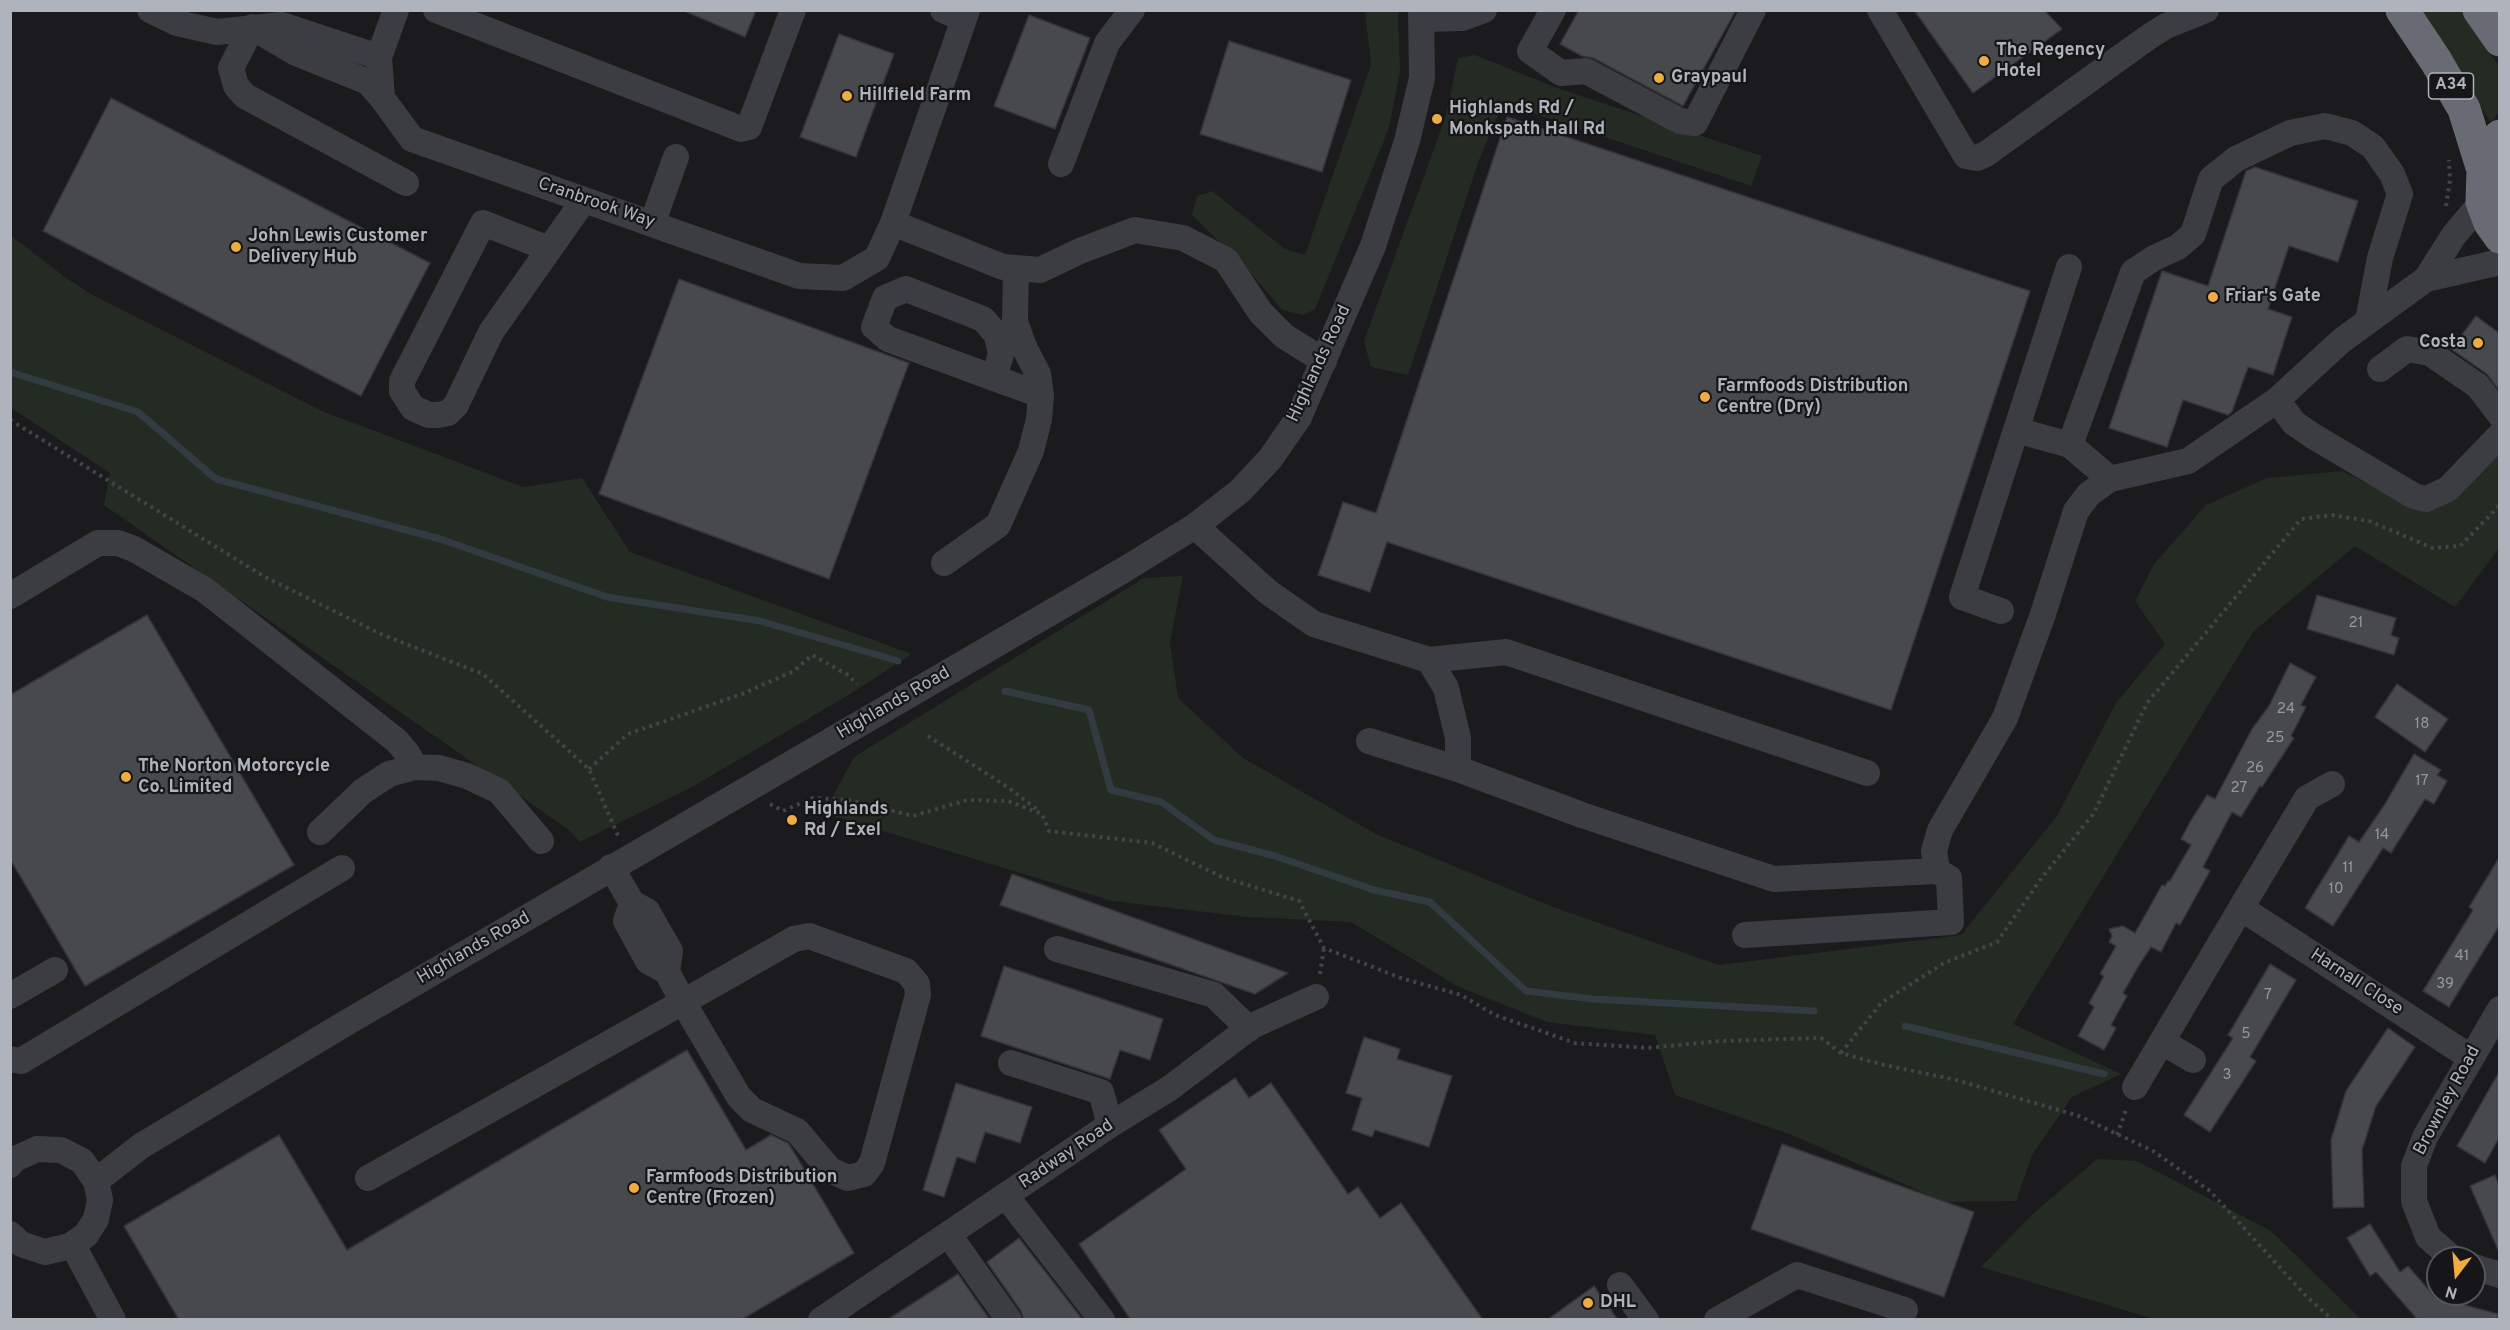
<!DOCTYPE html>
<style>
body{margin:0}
#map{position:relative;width:2510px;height:1330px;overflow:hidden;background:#1b1b1d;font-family:Overpass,sans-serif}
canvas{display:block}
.frame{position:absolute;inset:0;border:12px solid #aeb3bc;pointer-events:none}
.north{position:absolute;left:2426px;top:1246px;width:60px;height:60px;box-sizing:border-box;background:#161618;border:2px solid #53555a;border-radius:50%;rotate:196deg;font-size:16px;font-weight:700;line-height:24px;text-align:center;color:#aeb3bc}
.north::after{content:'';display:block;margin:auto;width:21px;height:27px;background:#eeac42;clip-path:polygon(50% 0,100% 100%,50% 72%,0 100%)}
</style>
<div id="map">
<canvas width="2510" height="1330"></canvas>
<div class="frame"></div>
<div class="north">N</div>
</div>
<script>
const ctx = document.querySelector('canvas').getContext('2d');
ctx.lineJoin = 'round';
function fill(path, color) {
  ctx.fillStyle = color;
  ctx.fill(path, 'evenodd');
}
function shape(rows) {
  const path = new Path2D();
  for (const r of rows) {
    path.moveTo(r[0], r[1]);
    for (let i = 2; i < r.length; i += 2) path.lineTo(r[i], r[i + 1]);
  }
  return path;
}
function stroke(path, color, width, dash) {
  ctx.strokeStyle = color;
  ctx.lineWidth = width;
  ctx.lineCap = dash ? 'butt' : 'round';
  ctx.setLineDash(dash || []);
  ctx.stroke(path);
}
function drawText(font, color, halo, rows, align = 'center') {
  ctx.font = font + ' Overpass,sans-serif';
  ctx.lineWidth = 4.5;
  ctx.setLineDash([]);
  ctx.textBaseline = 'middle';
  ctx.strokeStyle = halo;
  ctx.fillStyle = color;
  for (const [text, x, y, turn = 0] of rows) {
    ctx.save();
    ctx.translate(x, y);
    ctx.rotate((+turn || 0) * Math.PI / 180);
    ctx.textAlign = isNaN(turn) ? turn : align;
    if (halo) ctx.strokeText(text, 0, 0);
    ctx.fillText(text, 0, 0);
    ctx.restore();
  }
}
fill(shape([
 [1365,11,1398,11,1400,71,1389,128,1315,309,1303,315,1282,310,1250,272,1192,215,1197,196,1212,191,1285,249,1305,255,1371,65],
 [2417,11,2462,11,2483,44,2499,66,2499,112,2491,122],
 [1475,55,1557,88,1762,156,1751,186,1503,103,1479,160,1408,375,1371,367,1364,341,1446,116,1458,58],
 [10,235,69,280,91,294,322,411,523,487,582,478,630,552,912,654,847,696,692,787,580,842,569,830,104,505,110,473,11,408],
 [2499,450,2499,548,2455,607,2355,546,2253,632,2013,1024,2121,1074,2072,1097,2032,1155,2016,1201,1945,1202,1792,1135,1675,1095,1655,1035,1547,1022,1459,987,1351,922,1248,917,1112,901,824,813,854,757,1144,578,1183,576,1170,642,1178,698,1243,758,1376,834,1553,907,1719,965,1961,935,2057,816,2116,703,2165,644,2135,601,2154,564,2206,505,2267,478,2342,471,2425,512,2464,489],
 [2097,1159,2137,1161,2271,1231,2361,1319,2154,1319,1981,1267,2034,1213]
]), '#232b23');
stroke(shape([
 [10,372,138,412,216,479,440,539,607,597,760,621,898,661],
 [1005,691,1089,710,1111,790,1161,802,1214,840,1275,856,1374,890,1430,902,1526,991,1592,999,1814,1011],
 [1905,1026,2104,1074]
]), '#313b41', 7);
const building = shape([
 [682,10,756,10,745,37,682,10],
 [1579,10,1736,10,1683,106,1593,58,1582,56,1560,44,1579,10],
 [1914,10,2044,10,2062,29,1973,93,1914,10],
 [1029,15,1090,38,1055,129,994,106,1029,15],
 [839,34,894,54,856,157,800,137,839,34],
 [1229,41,1351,80,1322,172,1200,134,1229,41],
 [111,98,430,263,361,396,43,231,111,98],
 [1507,117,2030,291,1891,710,1387,542,1370,592,1318,575,1343,502,1376,513,1507,117],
 [2255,167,2358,201,2338,262,2289,246,2268,309,2292,317,2273,375,2248,367,2232,412,2228,415,2183,400,2167,447,2109,428,2162,271,2208,286,2246,171,2255,167],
 [679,279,909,363,829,579,599,494,679,279],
 [2476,316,2499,333,2499,390,2487,374,2451,349,2476,316],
 [2317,595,2396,618,2391,635,2399,638,2394,655,2307,629,2317,595],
 [147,615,294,865,85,986,10,859,10,695,147,615],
 [2290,663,2316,677,2301,705,2306,707,2291,736,2294,738,2262,787,2260,786,2241,817,2232,812,2203,867,2210,871,2180,925,2176,923,2161,952,2151,947,2141,962,2123,993,2127,996,2111,1025,2116,1028,2104,1050,2078,1036,2094,1007,2089,1003,2104,976,2100,974,2116,946,2109,942,2112,936,2109,929,2123,926,2135,933,2162,885,2165,886,2168,881,2170,881,2191,845,2181,839,2190,822,2207,795,2215,799,2252,729,2269,706,2290,663],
 [2397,684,2448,719,2425,752,2375,717,2397,684],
 [2414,754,2441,770,2437,775,2447,781,2434,804,2425,799,2391,853,2383,848,2333,926,2305,908,2349,836,2359,842,2385,804,2414,754],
 [2499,858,2499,926,2449,1007,2423,991,2473,910,2469,907,2499,858],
 [1012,874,1288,973,1255,994,1000,905,1012,874],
 [2270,964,2296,980,2250,1057,2256,1061,2210,1132,2184,1115,2233,1038,2228,1035,2270,964],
 [1004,966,1163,1019,1150,1060,1120,1050,1110,1079,981,1036,1004,966],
 [2388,1028,2415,1047,2376,1106,2362,1150,2364,1207,2333,1208,2331,1140,2346,1091,2388,1028],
 [1364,1037,1400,1049,1397,1059,1452,1076,1429,1147,1375,1130,1372,1137,1352,1130,1362,1098,1346,1093,1364,1037],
 [687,1050,746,1150,771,1135,788,1143,792,1149,854,1253,741,1320,179,1320,124,1226,279,1135,347,1250,687,1050],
 [2499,1072,2499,1138,2485,1163,2457,1146,2499,1072],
 [1235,1078,1249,1098,1271,1083,1348,1194,1358,1187,1380,1218,1401,1203,1483,1320,1131,1320,1079,1244,1186,1169,1159,1130,1235,1078],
 [956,1083,1032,1107,1020,1143,985,1132,975,1163,957,1157,944,1197,923,1190,956,1083],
 [1782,1144,1974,1212,1944,1297,1751,1229,1782,1144],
 [2495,1175,2499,1186,2499,1252,2470,1186,2495,1175],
 [2370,1224,2400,1272,2408,1266,2435,1297,2498,1314,2497,1320,2418,1320,2376,1272,2370,1276,2347,1238,2370,1224],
 [1019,1238,1083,1320,1024,1320,1021,1311,987,1262,1019,1238],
 [958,1274,990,1320,887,1320,958,1274],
 [1594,1286,1618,1320,1547,1320,1594,1286]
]);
fill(building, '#48494d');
stroke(building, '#353539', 1.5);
stroke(shape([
 [2446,206,2450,180,2449,160],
 [10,420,265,577,383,635,483,674,589,769,619,838],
 [928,736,1009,788,1039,811],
 [589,769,628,734,742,694,794,671,812,655,848,675,857,684],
 [770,804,783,811,813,798,849,800,913,816,967,800,1008,801,1042,814,1049,831,1152,843,1222,877,1299,901,1324,948,1401,978,1461,995,1495,1015,1575,1043,1647,1048,1720,1041,1821,1038,1841,1053,1880,1064,1956,1080,2079,1116,2153,1151,2210,1191,2306,1296,2333,1320],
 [1320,974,1324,948],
 [1841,1053,1881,1003,1944,963,1997,942,2040,880,2094,813,2147,703,2301,519,2332,515,2369,521,2433,548,2460,546,2500,505],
 [2117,1135,2127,1107]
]), '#424449', 4, [3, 4.5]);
stroke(shape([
 [150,10,177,23,217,32,282,25,379,57],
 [396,10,379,57,382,98,412,139,799,276,843,278,877,258,893,223,1003,267,1040,270,1080,251,1135,230,1183,238,1226,260,1261,313,1284,336,1324,361],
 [436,10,741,129,749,127,793,10],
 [943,10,964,19,967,10],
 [1553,10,1530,51,1561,73,1586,71,1680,121,1695,123,1753,10],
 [1880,10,1966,156,1977,158,1986,154,2150,36,2166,26,2206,10],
 [1423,19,1462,18,1484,10],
 [382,98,368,82,296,53,252,27,231,68,236,86,245,96,406,183],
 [1061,164,1107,43,1132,10],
 [2482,202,2454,235,2426,279,2500,262],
 [893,223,964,19],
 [652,224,676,157],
 [549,249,483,223,402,381,402,391,413,408,429,415,438,415,448,413,456,405,491,332,584,200],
 [2069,267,2016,430,2070,445,2133,272,2154,258,2178,247,2193,234,2211,179,2236,159,2290,133,2325,126,2352,133,2373,147,2392,174,2400,194,2380,258,2368,321],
 [2380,369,2407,349,2430,353,2478,386,2500,415],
 [994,378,1001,354,997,335,983,319,906,289,885,298,874,327,888,339,994,378,1041,395],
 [2277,400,2294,423,2313,436,2414,496,2426,499,2448,489,2500,435],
 [2070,445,2110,479],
 [1195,526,1268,592,1314,624,1429,660,1506,652,1867,773],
 [944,563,998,525,1031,451,1039,419,1041,395,1038,374,1024,347,1015,322,1016,268],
 [10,596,98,543,118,543,134,549,205,590,397,741,407,753,415,767],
 [2001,611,1962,597,2016,430],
 [1429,660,1446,688,1458,738,1458,769,1582,815,1774,879,1937,871,1949,878,1951,922,1745,935],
 [1369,741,1458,769],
 [320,832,363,791,389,774,415,767,439,768,467,776,499,791,541,841],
 [611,867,632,903,647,911,670,951,667,972],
 [1937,871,1934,851,1940,830,2005,718,2042,617,2076,511,2089,494,2110,479,2188,461,2277,400,2341,341,2426,279],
 [2241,908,2307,798,2332,784],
 [1057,949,1214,995,1249,1029],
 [10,996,55,970],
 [2162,1042,2193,1060],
 [10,1059,21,1061,342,868],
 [1011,1063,1101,1092,1110,1125],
 [2135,1087,2241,908,2470,1057],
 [10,1165,15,1159,37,1149,61,1150,82,1161,96,1181,100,1200,96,1219,86,1235,70,1246,45,1252,21,1244,10,1234],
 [368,1178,683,1002,794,939,809,936,906,971,917,984,918,995,872,1163,864,1174,848,1178,830,1170,797,1131,752,1110,739,1097,683,1002,667,972,648,961,626,921,632,903],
 [96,1181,141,1146,346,1023,1122,571,1195,526,1240,491,1270,459,1299,417,1373,246,1407,141,1422,78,1421,10],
 [1006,1196,1102,1320],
 [949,1235,1009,1320],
 [70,1246,77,1253,113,1320],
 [2452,1258,2428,1237,2414,1201,2414,1166,2425,1137,2500,1009],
 [2474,1267,2500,1275],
 [1620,1285,1646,1320],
 [821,1320,1110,1125,1170,1088,1252,1026,1316,997],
 [1717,1320,1797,1275,1905,1310]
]), '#3c3d42', 26);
stroke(shape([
 [2402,10,2436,61,2464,109,2483,170],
 [2479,10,2500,40],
 [2500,136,2487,154,2483,170,2482,202,2490,223,2500,237]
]), '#686b73', 33);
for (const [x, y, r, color] of [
 [1984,61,6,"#eeac42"],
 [1659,78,6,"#eeac42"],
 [847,96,6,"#eeac42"],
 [1437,119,6,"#eeac42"],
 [236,247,6,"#eeac42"],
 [2213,297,6,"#eeac42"],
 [2478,343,6,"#eeac42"],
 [1705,397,6,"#eeac42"],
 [126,777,6,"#eeac42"],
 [792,820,6,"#eeac42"],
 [634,1188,6,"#eeac42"],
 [1588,1303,6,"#eeac42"]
]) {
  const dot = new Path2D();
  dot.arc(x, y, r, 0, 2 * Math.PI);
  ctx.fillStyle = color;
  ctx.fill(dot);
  stroke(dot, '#161618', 2);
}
drawText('15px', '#9498a0', null, [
 ["21",2356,624],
 ["24",2286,710],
 ["18",2422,725],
 ["25",2275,739],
 ["26",2255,769],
 ["17",2422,782],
 ["27",2239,789],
 ["14",2382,836],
 ["11",2348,869],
 ["10",2336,890],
 ["41",2462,957],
 ["39",2445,985],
 ["7",2268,996],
 ["5",2246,1035],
 ["3",2227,1076]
]);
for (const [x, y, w] of [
 [2451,86,45]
]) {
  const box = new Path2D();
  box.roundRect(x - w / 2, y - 13, w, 26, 4.5);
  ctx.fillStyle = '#161618';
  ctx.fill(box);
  stroke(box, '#aeb3bc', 1.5);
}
drawText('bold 16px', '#aeb3bc', null, [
 ["A34",2451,86]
]);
drawText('bold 18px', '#aeb3bc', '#161618', [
 ["The Regency",1996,51],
 ["Hotel",1996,72],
 ["Graypaul",1671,78],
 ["Hillfield Farm",859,96],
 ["Highlands Rd /",1449,109],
 ["Monkspath Hall Rd",1449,130],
 ["John Lewis Customer",248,237],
 ["Delivery Hub",248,258],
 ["Friar's Gate",2225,297],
 ["Costa",2466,343,"right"],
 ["Farmfoods Distribution",1717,387],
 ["Centre (Dry)",1717,408],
 ["The Norton Motorcycle",138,767],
 ["Co. Limited",138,788],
 ["Highlands",804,810],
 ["Rd / Exel",804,831],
 ["Farmfoods Distribution",646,1178],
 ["Centre (Frozen)",646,1199],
 ["DHL",1600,1303]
], 'left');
drawText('18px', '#aeb3bc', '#161618', [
 ["Cranbrook Way",596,204,19],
 ["Highlands Road",1320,364,-65],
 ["Highlands Road",894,704,-30],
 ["Highlands Road",474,949,-30],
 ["Harnall Close",2356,983,33],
 ["Brownley Road",2448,1101,-62],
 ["Radway Road",1067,1155,-34]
]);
</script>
